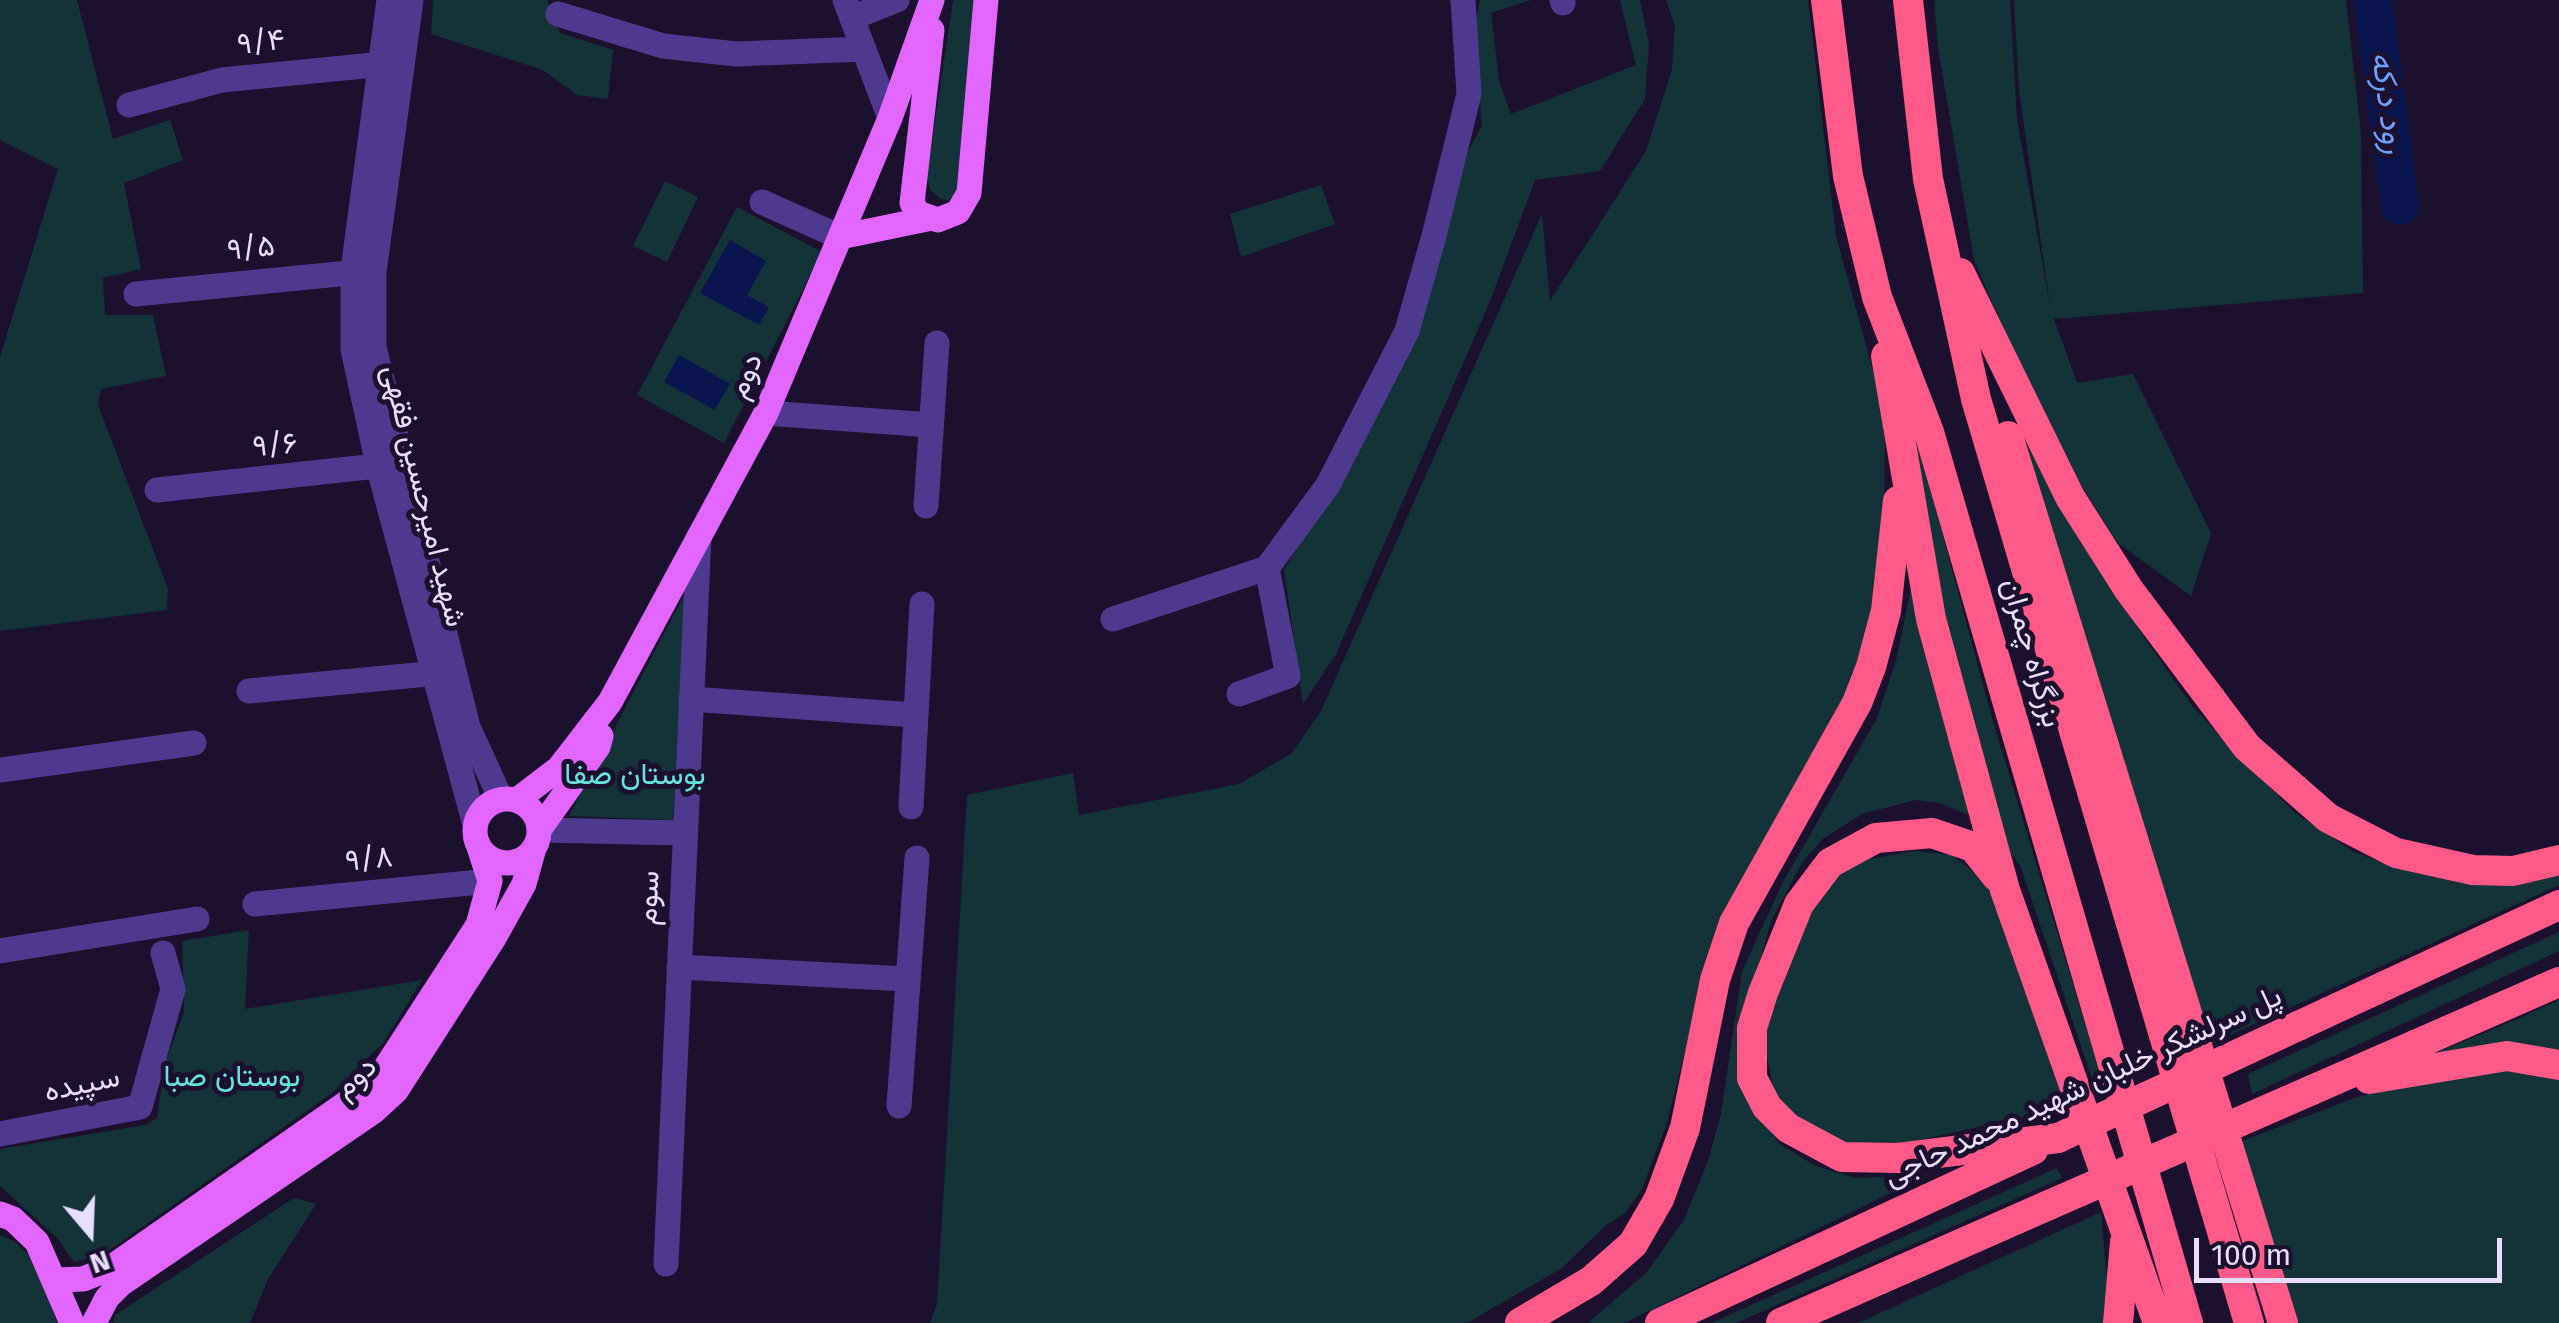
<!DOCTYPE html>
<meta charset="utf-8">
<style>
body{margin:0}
#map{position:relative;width:2559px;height:1323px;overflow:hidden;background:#1b112e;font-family:"Fira Sans",sans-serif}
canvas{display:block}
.north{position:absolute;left:40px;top:1183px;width:100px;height:100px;-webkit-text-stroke:8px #1b112e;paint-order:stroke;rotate:161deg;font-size:28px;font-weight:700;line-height:40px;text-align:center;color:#e8deff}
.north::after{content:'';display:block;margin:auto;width:35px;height:45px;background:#e8deff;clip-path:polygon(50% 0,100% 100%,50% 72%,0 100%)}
.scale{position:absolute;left:2194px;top:1238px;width:308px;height:45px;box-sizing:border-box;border:5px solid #e8deff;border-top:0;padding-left:12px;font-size:30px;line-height:35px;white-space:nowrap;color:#e8deff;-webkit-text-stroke:8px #1b112e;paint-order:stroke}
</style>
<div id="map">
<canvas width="2559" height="1323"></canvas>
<div class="north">N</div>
<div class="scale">100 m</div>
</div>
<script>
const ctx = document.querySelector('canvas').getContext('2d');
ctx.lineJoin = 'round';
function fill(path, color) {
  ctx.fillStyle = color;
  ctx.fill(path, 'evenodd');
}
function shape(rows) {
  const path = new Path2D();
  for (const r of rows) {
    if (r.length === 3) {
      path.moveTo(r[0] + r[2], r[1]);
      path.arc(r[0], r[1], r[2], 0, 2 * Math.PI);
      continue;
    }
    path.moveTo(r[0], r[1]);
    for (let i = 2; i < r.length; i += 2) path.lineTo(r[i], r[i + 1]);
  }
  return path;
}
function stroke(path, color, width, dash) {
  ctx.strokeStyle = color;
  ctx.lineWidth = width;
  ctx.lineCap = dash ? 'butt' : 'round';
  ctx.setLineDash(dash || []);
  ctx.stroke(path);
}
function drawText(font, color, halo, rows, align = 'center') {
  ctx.font = font + ' "Fira Sans",Vazirmatn,sans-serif';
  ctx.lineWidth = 10;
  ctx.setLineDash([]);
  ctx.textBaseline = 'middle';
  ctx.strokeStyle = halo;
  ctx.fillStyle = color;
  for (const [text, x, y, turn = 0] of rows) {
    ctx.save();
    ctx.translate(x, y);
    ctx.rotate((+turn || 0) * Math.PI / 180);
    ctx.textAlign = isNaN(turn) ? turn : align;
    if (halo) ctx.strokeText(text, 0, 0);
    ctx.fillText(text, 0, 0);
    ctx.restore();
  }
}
fill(shape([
 [0,0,77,0,113,139,170,120,183,160,124,183,141,269,103,278,105,315,153,315,166,376,101,389,98,405,168,589,167,610,0,631,0,357,58,169,0,140],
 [433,0,547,0,560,33,613,50,608,99,577,95,543,70,431,34],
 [953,0,977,0,965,184,952,201,939,198,930,189,927,176],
 [1480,0,1531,0,1491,13,1499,81,1511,114,1636,65,1620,0,1640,0,1649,44,1645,99,1600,171,1535,180,1489,304,1336,654,1303,704,1284,570,1398,375,1458,169,1482,126,1474,31],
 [1666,0,1808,0,1836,236,1878,389,1885,441,1883,561,1862,665,1699,994,1667,1123,1642,1189,1624,1214,1606,1225,1562,1268,1467,1323,930,1323,937,1304,967,795,1073,773,1079,815,1239,784,1291,754,1321,711,1542,214,1550,301,1646,151,1672,69,1675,26],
 [1934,0,2010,0,2017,120,2051,311,2019,91,2014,0,2346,0,2361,134,2363,293,2054,319,2077,383,2133,374,2211,533,2191,596,2118,543,2049,435,1974,260,1938,48],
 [665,181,698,197,667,262,633,246],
 [1321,185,1335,224,1241,257,1230,214],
 [737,207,822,252,724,443,637,395],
 [2010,391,2079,534,2145,639,2192,706,2295,813,2354,852,2395,867,2506,883,2559,876,2559,885,2206,1046,2097,698],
 [1913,425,1992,718,2102,1080,2093,1082,2020,865,1985,822,1940,803,1915,800,1862,814,1824,838,1803,861,1772,919,1744,1014,1750,1105,1781,1145,1816,1166,1855,1178,1928,1175,1624,1323,1588,1323,1647,1272,1684,1220,1708,1161,1721,1114,1742,971,1784,880,1877,718,1897,657,1912,583],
 [685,593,673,820,569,816],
 [1914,851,1952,855,1991,886,2068,1107,1906,1143,1854,1146,1796,1121,1774,1093,1764,1040,1795,941,1821,896,1840,872,1864,860],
 [249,930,245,1009,422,980,384,1042,332,1093,104,1254,74,1262,58,1239,0,1186,0,1149,145,1125,157,1118,165,1063,184,1012,182,941],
 [2559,932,2559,951,2252,1094,2248,1074],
 [2559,1000,2559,1053,2404,1066,2518,1019],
 [2462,1069,2559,1073,2559,1323,2298,1323,2237,1143,2354,1098],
 [2057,1168,2062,1178,1736,1323,1711,1323],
 [294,1198,316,1204,268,1279,250,1323,113,1323,115,1315],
 [2101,1212,2111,1323,1858,1323],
 [0,1235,14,1241,37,1263,57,1323,0,1323]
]), '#133338');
fill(shape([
 [730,240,766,261,747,295,769,307,759,325,700,293],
 [679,355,730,384,715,410,664,382]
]), '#09154f');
stroke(shape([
 [2373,0,2400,206]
]), '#09154f', 38);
stroke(shape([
 [389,0,353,270,353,349,379,469,475,825],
 [411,0,374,272,374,347,468,727,501,799],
 [845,0,890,118],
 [1562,0,1563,3],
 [558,14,663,46,736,54,864,49],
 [852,18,897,0],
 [129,105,222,80,394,63],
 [762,202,840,237],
 [136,294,369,271],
 [766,413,931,425],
 [157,490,395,464],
 [926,506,937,343],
 [1113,619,1267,568,1328,485,1407,331,1434,236,1469,94,1463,0],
 [249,691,448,672],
 [1239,694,1288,676,1267,568],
 [691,699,914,715],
 [0,770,194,743],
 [911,807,922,604],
 [539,830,685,833],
 [255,904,490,881],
 [0,951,197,919],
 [679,967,906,979],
 [899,1106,917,858],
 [0,1134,140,1107,173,989,163,953],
 [666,1264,699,536]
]), '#4d3a8f', 25);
stroke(shape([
 [932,30,912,203,918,213,938,220,958,212,969,193,986,0],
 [840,237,927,219],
 [507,831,32],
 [517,800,559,768,610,702,766,413,890,118,932,0],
 [539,830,598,747,601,736],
 [0,1214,13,1219,37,1242,72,1323],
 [57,1280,83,1279,109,1269,362,1092,382,1073,478,925,490,881,478,844],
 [94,1323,107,1298,121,1284,373,1112,396,1091,494,938,524,884,534,848]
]), '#e365ff', 25);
stroke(shape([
 [1826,0,1848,176,1877,297,1929,432,2188,1323],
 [1908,0,1928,179,1976,399,2249,1323],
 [1960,273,2070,497,2129,590,2247,747,2328,818,2396,853,2473,870,2513,871,2559,860],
 [1886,356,1931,619,2005,890,2158,1323],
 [2008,436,2283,1323],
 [1997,877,1973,847,1932,833,1876,838,1830,863,1799,904,1763,993,1752,1028,1752,1078,1767,1107,1788,1128,1842,1157,1898,1158,2058,1138],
 [2298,1026,2559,905],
 [2369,1079,2507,1056,2559,1065],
 [2312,1090,2559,982],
 [1520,1323,1591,1281,1633,1244,1659,1199,1685,1128,1715,980,1734,923,1857,703,1871,667,1886,611,1898,501],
 [1660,1323,2033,1150],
 [1781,1323,2049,1205],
 [2118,1323,2125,1242]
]), '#ff5989', 30);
stroke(shape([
 [2058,1138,2298,1026],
 [2049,1205,2312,1090]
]), '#ff5989', 30);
drawText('30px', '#e8deff', '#1b112e', [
 ["۹/۴",261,43,-7],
 ["۹/۵",251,249,-6],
 ["دوم",746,376,-66],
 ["۹/۶",275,446,-5],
 ["شهید امیرحسین فقهی",423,496,76],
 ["بزرگراه چمران",2031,653,74],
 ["۹/۸",369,860,-6],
 ["سوم",649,898,-87],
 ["دوم",356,1078,-42],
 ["سپیده",82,1085,-12],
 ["پل سرلشکر خلبان شهید محمد حاجی",2083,1087,-25]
]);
drawText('30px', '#63e6de', '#1b112e', [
 ["بوستان صفا",635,776],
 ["بوستان صبا",232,1078]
]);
drawText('italic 32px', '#6c9fff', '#1b112e', [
 ["رود درکه",2387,103,83]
]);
</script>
